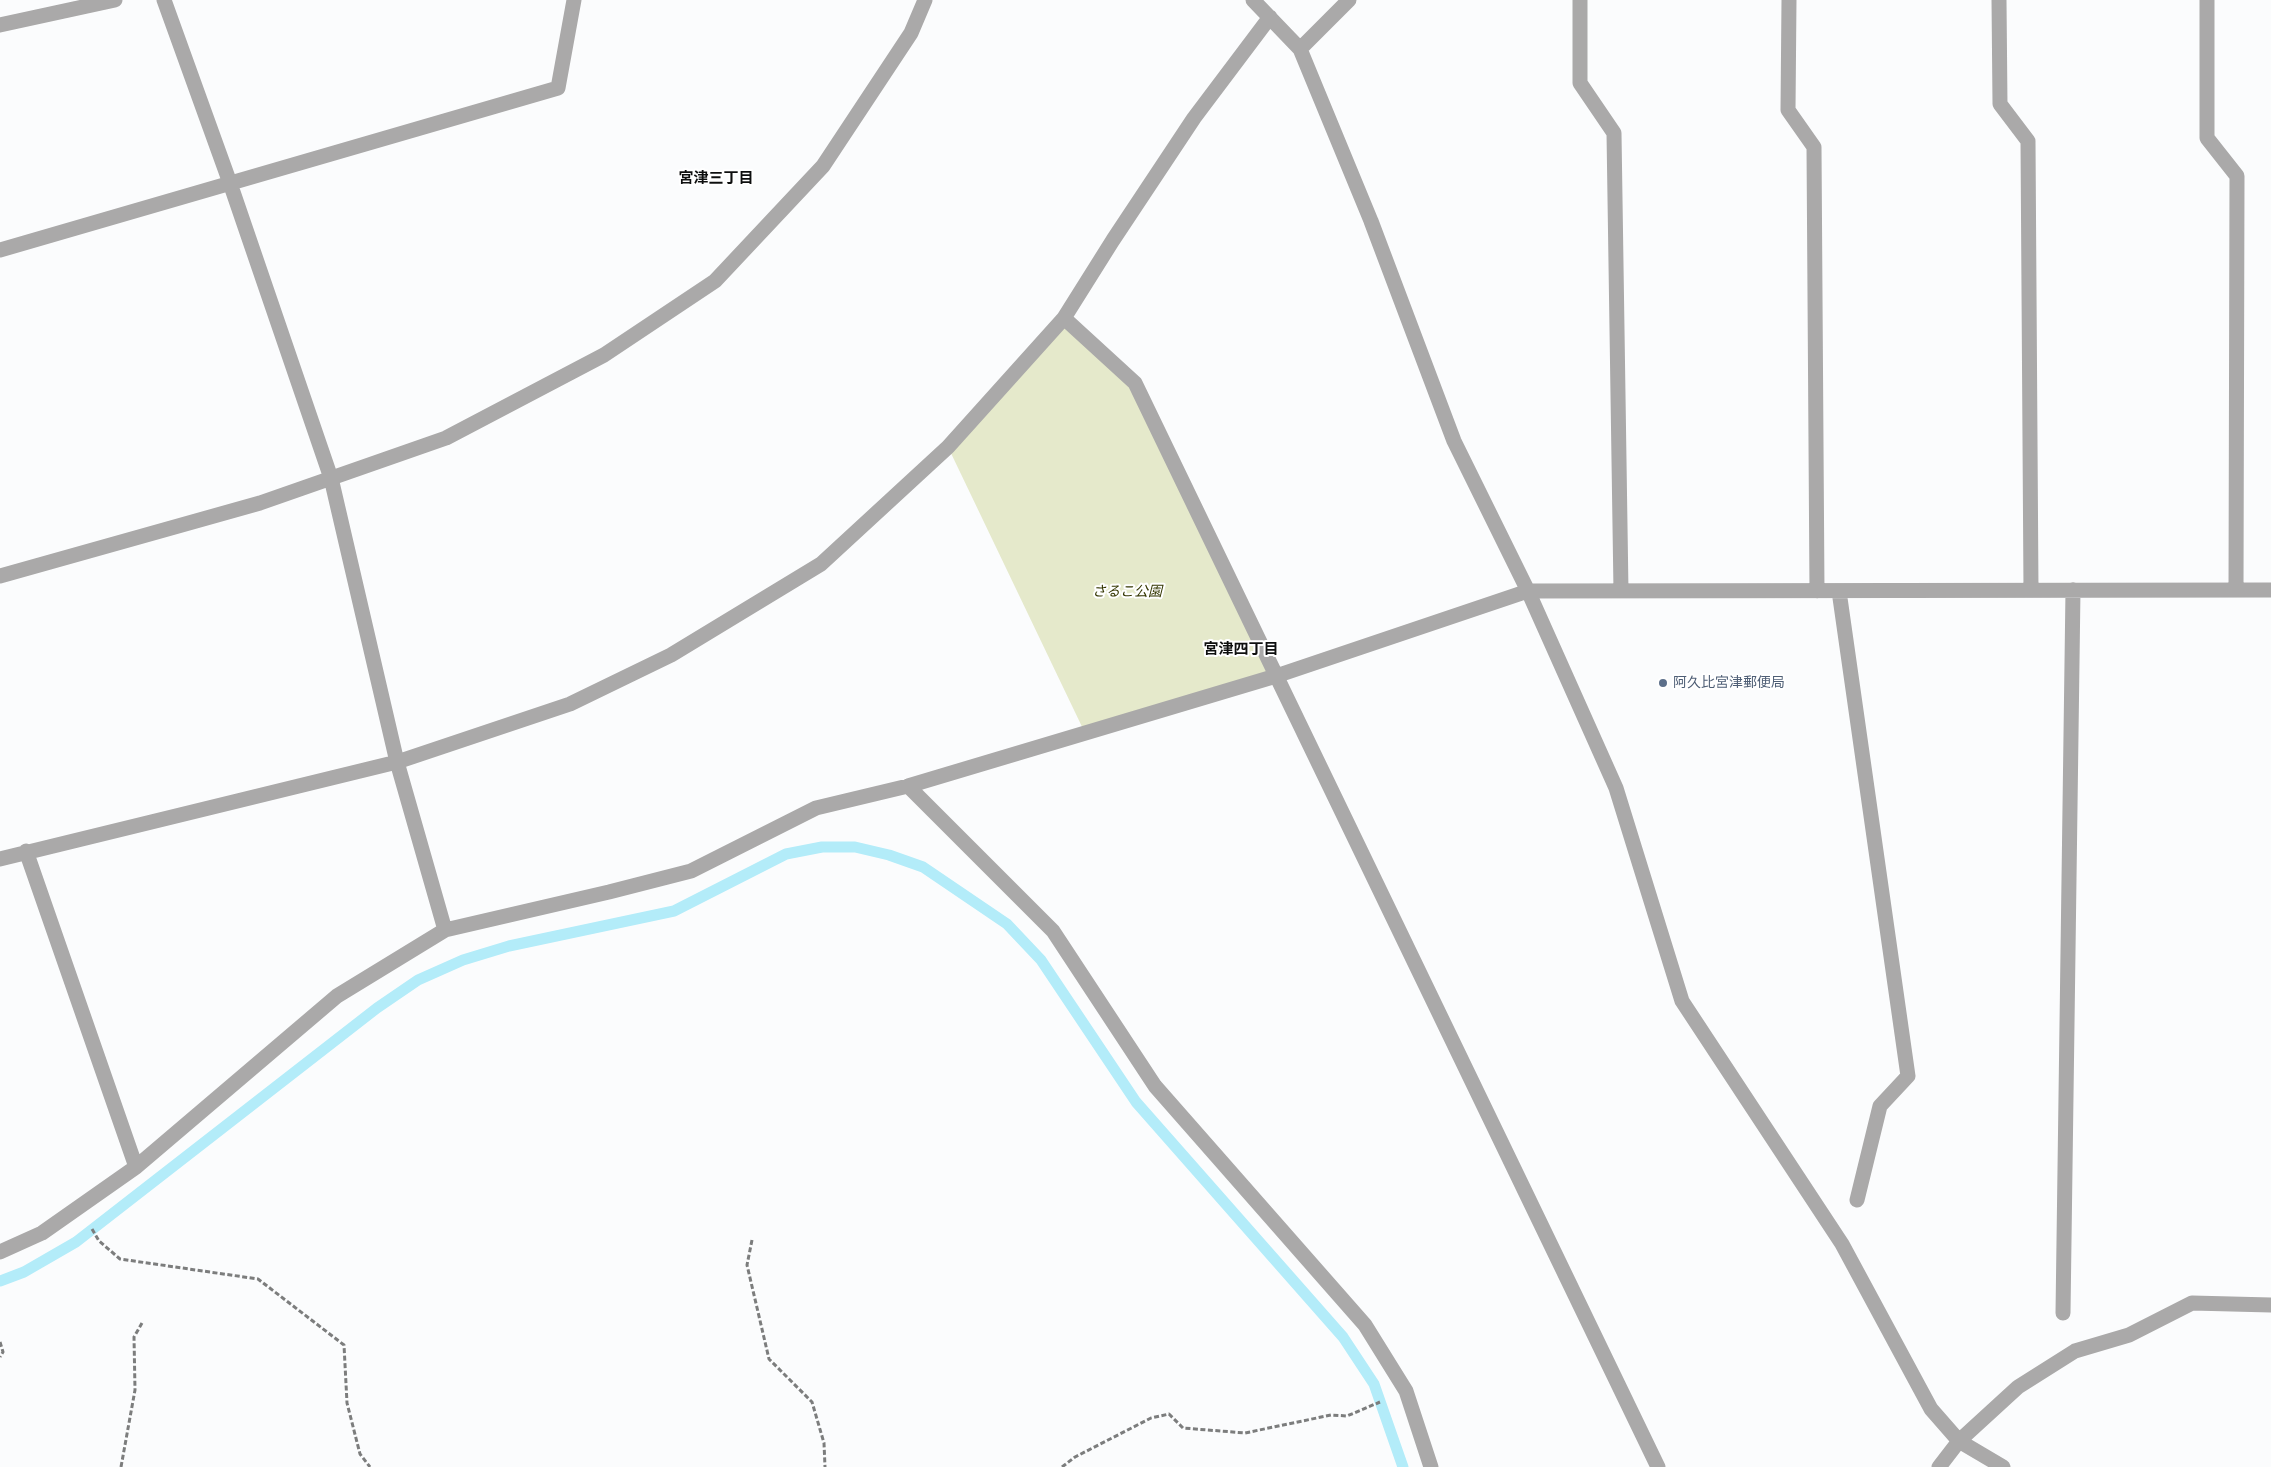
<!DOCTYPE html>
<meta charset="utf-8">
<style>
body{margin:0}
canvas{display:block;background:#fbfcfd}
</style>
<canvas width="2271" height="1467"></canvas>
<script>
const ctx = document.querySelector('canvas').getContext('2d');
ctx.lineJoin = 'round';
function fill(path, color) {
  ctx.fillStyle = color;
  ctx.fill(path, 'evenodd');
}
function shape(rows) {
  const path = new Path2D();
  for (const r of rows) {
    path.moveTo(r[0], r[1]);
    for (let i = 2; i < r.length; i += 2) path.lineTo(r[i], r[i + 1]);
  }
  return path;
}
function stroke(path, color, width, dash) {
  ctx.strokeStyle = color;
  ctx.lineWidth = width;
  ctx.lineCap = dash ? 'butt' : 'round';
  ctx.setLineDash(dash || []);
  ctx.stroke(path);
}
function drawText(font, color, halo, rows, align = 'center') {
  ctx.font = font + ' "Times New Roman","Noto Sans JP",serif';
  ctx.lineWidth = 4;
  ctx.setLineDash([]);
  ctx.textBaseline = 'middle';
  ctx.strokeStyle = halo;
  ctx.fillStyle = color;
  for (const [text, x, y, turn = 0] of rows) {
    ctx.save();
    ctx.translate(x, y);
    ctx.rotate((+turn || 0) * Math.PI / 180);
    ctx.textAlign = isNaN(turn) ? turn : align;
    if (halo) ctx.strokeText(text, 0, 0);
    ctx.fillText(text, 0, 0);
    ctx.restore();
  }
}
fill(shape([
 [1064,318,1135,383,1276,676,1085,733,948,447]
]), '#e5e9cb');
stroke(shape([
 [0,1281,24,1272,76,1242,377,1008,418,980,463,960,509,946,674,911,786,854,822,847,855,847,889,855,923,867,1007,924,1041,960,1136,1102,1343,1337,1374,1384,1403,1467]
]), '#b3ecf9', 11);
stroke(shape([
 [92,1229,99,1241,120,1259,258,1279,344,1345,347,1403,360,1454,370,1467],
 [752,1240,747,1265,769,1359,812,1402,824,1443,825,1467],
 [0,1342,3,1352,0,1357],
 [121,1467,135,1390,134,1337,142,1323],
 [1062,1467,1075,1457,1151,1418,1169,1414,1183,1428,1245,1433,1331,1415,1347,1416,1380,1402]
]), '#7c7d7d', 3, [5, 2.5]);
stroke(shape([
 [164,0,230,183,331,478,397,762,445,930],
 [1253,0,1300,49],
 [1349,0,1300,49,1371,221,1454,441,1528,591,1616,788,1682,1001,1842,1244,1931,1409,1959,1441,2003,1467],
 [1580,0,1580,83,1614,133,1621,591],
 [1789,0,1788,110,1814,147,1817,591],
 [1999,0,2000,104,2028,141,2031,590],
 [2207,0,2207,138,2237,176,2236,590],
 [0,25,115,0],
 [0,250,558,88,574,0],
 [1064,318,1135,383,1658,1467],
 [0,576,260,503,446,438,604,355,715,281,823,166,911,33,925,0],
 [1839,591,1908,1076,1880,1106,1857,1200],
 [908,786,1053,931,1155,1086,1365,1325,1406,1391,1431,1467],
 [26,851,136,1167],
 [0,859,397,762,570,704,671,655,821,564,948,447,1064,318,1113,240,1194,118,1270,17],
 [0,1252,42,1233,136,1167,337,996,445,930,609,892,691,871,816,808,908,786,1276,676,1528,591,2271,590],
 [2063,1313,2073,590],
 [1939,1467,1959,1441,2018,1387,2075,1351,2129,1335,2192,1303,2271,1305]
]), '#aaa9a9', 15);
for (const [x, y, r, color] of [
 [1663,683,5,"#5c6f8a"]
]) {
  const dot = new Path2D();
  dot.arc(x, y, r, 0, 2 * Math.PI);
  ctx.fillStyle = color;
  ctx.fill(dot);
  stroke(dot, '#fff', 2);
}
drawText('italic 14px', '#333600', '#fff', [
 ["さるこ公園",1127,592]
]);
drawText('14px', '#4e5e75', '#fff', [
 ["阿久比宮津郵便局",1673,683]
], 'left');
drawText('bold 15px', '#0e0f0f', '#fff', [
 ["宮津三丁目",716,179],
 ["宮津四丁目",1241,650]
]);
</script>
